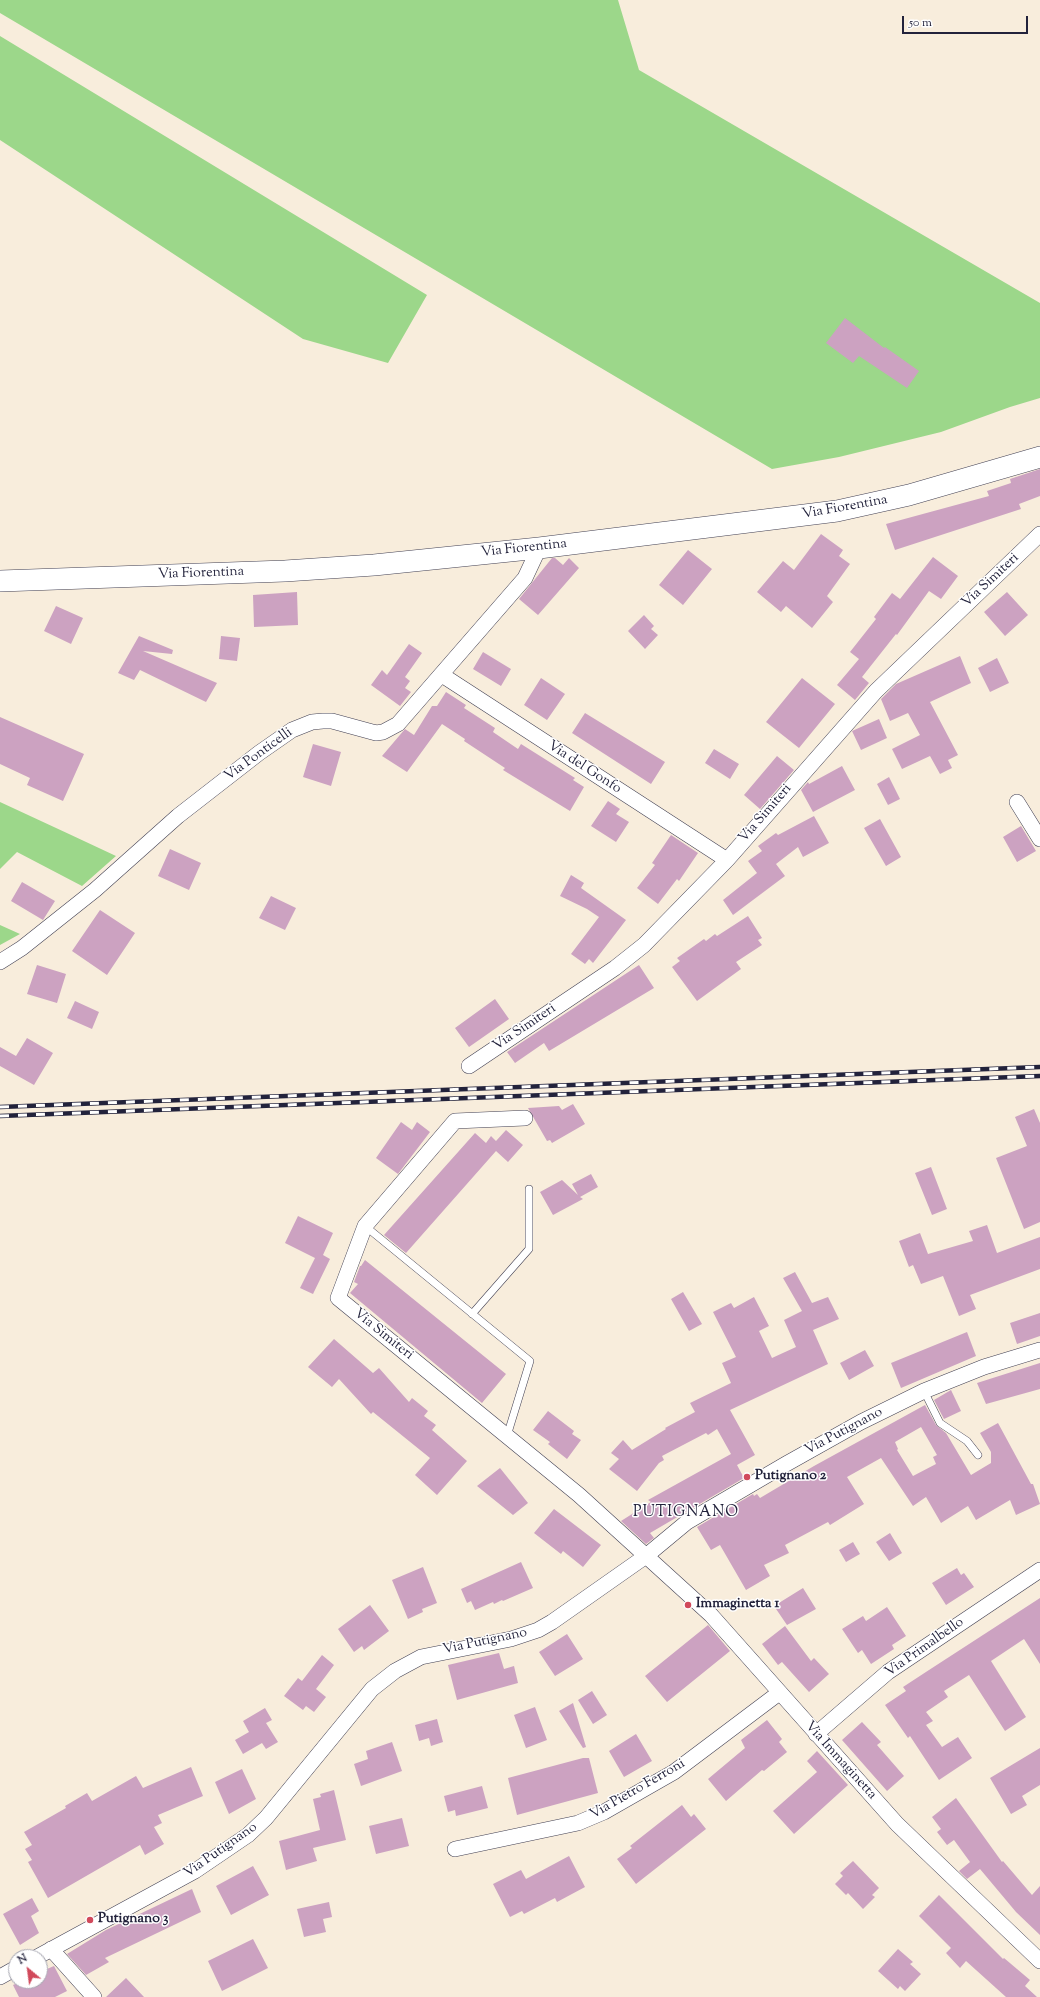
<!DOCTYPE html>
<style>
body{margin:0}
#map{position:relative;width:1040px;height:1997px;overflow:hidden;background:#f8eddc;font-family:"Sorts Mill Goudy",serif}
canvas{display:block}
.north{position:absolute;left:8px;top:1949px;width:40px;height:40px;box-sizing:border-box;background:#fff;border:1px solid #a7a7b1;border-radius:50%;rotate:331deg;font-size:11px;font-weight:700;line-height:16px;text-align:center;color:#22223b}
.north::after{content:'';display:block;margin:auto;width:14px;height:18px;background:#d1495b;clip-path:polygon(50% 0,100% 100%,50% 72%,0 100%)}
.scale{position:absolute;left:902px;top:16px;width:126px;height:18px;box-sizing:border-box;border:2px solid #22223b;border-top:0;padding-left:5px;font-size:12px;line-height:14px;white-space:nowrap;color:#22223b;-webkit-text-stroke:3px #fff;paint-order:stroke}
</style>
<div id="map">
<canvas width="1040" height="1997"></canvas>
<div class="north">N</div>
<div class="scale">50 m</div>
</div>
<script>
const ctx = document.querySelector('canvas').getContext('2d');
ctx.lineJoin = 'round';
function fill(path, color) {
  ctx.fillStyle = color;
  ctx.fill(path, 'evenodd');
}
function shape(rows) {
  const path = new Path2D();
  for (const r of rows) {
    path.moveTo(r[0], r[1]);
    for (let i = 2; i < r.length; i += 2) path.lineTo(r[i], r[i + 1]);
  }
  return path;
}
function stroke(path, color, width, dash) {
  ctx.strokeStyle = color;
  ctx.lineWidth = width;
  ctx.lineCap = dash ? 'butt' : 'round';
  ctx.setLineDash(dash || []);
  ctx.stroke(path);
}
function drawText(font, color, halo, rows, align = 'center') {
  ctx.font = font + ' "Sorts Mill Goudy",serif';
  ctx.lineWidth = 3;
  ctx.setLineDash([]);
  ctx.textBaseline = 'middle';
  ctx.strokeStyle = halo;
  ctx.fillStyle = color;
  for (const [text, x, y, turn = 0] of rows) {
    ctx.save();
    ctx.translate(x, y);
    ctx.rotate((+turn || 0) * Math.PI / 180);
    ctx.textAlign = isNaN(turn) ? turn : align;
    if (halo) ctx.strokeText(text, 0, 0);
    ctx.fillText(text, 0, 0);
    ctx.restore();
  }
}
fill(shape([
 [0,0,618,0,639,70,1040,303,1040,398,1010,407,941,432,839,457,772,469,0,13],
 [0,36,427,295,388,363,303,339,0,140],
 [0,802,69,834,116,856,82,886,17,852,0,869],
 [0,925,20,934,0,945]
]), '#9cd78a');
fill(shape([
 [845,318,884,348,885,347,919,371,907,388,859,356,853,363,826,343],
 [1040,469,1040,496,1019,504,1021,509,895,550,886,524,989,496,987,491,1011,483,1010,479],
 [821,534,843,550,839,556,850,564,827,596,833,602,812,628,786,606,781,612,757,592,783,561,794,570],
 [688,550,712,569,683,605,659,585],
 [933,557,958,576,941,599,929,591,897,635,896,634,862,677,869,683,855,700,837,685,859,659,850,652,876,619,874,617,892,593,900,599],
 [552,558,555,558,563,565,569,558,579,568,538,615,519,599],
 [297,592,298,625,254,627,253,595],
 [1007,592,1028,615,1005,636,984,612],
 [56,606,83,618,71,644,44,631],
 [644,615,654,626,651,629,658,635,645,649,628,631],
 [139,636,173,650,172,654,143,651,217,683,206,702,140,670,134,680,118,673],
 [221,636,240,638,237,661,219,659],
 [409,644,422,653,405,677,410,681,405,688,411,692,400,706,371,685,382,670,387,675],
 [483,652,511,669,501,686,473,669],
 [960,656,971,683,930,702,958,755,948,760,952,768,940,774,930,756,902,769,892,749,920,735,908,713,890,721,881,699,896,684],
 [997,658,1009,683,990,692,978,668],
 [541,678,565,694,547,720,524,705],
 [802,678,835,704,799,748,766,722],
 [446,692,466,705,464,708,495,728,493,732,518,749,521,744,575,778,573,780,584,787,570,811,503,770,505,768,464,741,465,739,442,724,407,772,382,756,405,729,414,735,432,706,437,706],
 [585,713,665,762,651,784,572,733],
 [0,717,84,754,63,801,27,785,30,778,0,764],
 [879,719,887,738,861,750,852,731],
 [313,744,341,752,331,786,303,777],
 [714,749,739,764,730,779,705,763],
 [777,756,794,770,760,809,744,795],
 [842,766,855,790,813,812,801,790,808,782,809,784],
 [889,777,900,799,888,805,877,784],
 [608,801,620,809,616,814,629,822,616,842,591,826],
 [814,816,829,843,803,857,798,847,776,864,785,876,733,915,723,900,757,873,748,861,762,851,758,846,776,833,778,835],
 [880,819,901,857,886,866,864,828],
 [1021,826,1036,851,1017,862,1003,837],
 [671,835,698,853,679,881,677,879,658,904,637,888,655,865,652,863],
 [170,849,201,863,189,890,158,876],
 [571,875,584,883,581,888,626,920,593,963,589,959,585,964,571,954,599,917,587,909,560,896],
 [22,882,55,901,43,920,11,901],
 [271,896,296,908,285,930,259,918],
 [100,910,135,933,107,975,72,951],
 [748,916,762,938,758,940,762,945,736,962,741,969,697,1001,672,967,680,961,677,958,704,939,706,941,715,934,717,936],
 [37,965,66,974,57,1003,27,994],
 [639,965,654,988,549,1051,544,1043,515,1063,507,1052],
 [495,999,509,1019,469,1047,455,1028],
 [75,1001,99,1012,92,1029,67,1018],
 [27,1038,53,1053,34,1085,0,1066,0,1047,16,1056],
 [573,1104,585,1124,552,1143,550,1140,547,1141,528,1108,559,1106,562,1110],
 [1034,1109,1040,1123,1040,1222,1024,1229,996,1158,1027,1146,1015,1117],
 [401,1122,412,1130,417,1122,430,1132,398,1174,376,1158],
 [506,1130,523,1145,508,1162,496,1151,406,1253,384,1235,475,1133,486,1143,491,1136,496,1141],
 [931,1167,947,1209,932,1215,915,1173],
 [591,1174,598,1187,580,1197,583,1199,553,1215,540,1192,562,1180,578,1195,572,1184],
 [298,1216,333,1233,323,1255,330,1259,313,1294,300,1288,315,1258,285,1243],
 [987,1225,997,1253,1040,1237,1040,1269,970,1295,976,1309,959,1316,943,1276,921,1284,913,1265,909,1267,899,1241,920,1233,928,1254,973,1241,969,1231],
 [365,1260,506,1374,482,1403,350,1293,358,1284,354,1282,360,1266,361,1266],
 [795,1272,812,1303,828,1297,839,1319,813,1330,828,1364,730,1410,755,1455,737,1465,744,1478,650,1533,654,1538,646,1544,621,1521,651,1502,648,1500,731,1454,717,1429,708,1435,706,1433,662,1456,664,1460,659,1463,637,1491,609,1469,619,1459,611,1453,623,1440,632,1450,666,1429,665,1428,695,1412,690,1403,731,1383,722,1363,736,1357,713,1312,731,1303,734,1308,754,1297,769,1326,759,1331,772,1358,796,1347,784,1320,802,1311,783,1278],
 [683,1292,702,1324,689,1331,671,1299],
 [1040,1313,1040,1336,1017,1344,1010,1323],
 [967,1332,976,1356,901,1388,891,1363],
 [334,1339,373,1373,379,1368,409,1402,412,1398,428,1411,424,1416,436,1425,432,1430,467,1461,437,1495,415,1475,430,1458,373,1412,371,1414,339,1379,332,1387,308,1367],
 [865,1350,874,1366,849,1380,840,1363],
 [1040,1363,1040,1389,986,1404,977,1383],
 [951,1390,961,1411,944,1419,934,1400],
 [925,1405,936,1425,946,1433,971,1475,991,1463,991,1452,980,1433,998,1423,1031,1484,1033,1484,1040,1504,1016,1515,1010,1500,976,1520,968,1506,941,1523,926,1497,913,1506,881,1458,847,1477,864,1504,830,1525,828,1522,785,1545,789,1553,764,1565,770,1576,746,1590,720,1545,711,1550,697,1527,753,1494,754,1496,757,1494,760,1498,814,1466],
 [921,1427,937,1455,933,1457,936,1464,913,1476,897,1450,898,1449,895,1442],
 [548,1411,574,1431,572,1434,581,1440,567,1459,548,1444,550,1442,533,1430],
 [500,1468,528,1503,513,1515,477,1486],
 [554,1509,601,1545,583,1567,563,1551,561,1554,534,1533],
 [890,1533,902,1553,889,1561,876,1542],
 [853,1542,860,1554,846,1562,839,1550],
 [521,1562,533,1588,503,1601,502,1600,494,1604,493,1602,475,1610,471,1601,467,1603,461,1589],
 [423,1567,437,1603,422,1609,423,1612,408,1619,392,1580],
 [957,1568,961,1575,964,1573,974,1587,946,1605,932,1583],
 [803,1588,816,1609,787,1625,774,1606],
 [1040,1598,1040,1664,1024,1639,991,1661,1026,1717,1005,1731,969,1675,944,1691,948,1697,926,1712,933,1721,926,1725,942,1747,958,1737,972,1758,939,1780,910,1736,908,1738,885,1705,906,1691,903,1687,929,1670],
 [370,1605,389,1631,364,1650,362,1646,354,1652,338,1629],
 [887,1607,906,1636,892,1645,894,1649,871,1664,862,1650,858,1653,842,1629,863,1616,866,1621],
 [708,1625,730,1651,667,1702,645,1676],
 [785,1626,811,1661,814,1658,829,1674,809,1692,782,1662,778,1665,762,1644],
 [567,1634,583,1659,555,1676,539,1652],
 [499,1653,504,1669,514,1666,518,1683,457,1700,448,1665],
 [322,1655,334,1665,316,1689,326,1697,314,1712,306,1706,303,1710,284,1696,298,1678,302,1681],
 [592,1691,607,1715,593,1724,578,1700],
 [573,1703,586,1747,583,1748,559,1711],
 [535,1707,547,1740,526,1748,514,1715],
 [265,1708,272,1720,266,1723,278,1742,266,1749,262,1743,243,1754,235,1740,249,1732,243,1721],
 [437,1719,443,1742,431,1746,429,1738,419,1741,415,1725],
 [767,1720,782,1739,779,1742,787,1752,764,1771,762,1770,726,1801,708,1779,745,1748,741,1740],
 [862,1722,881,1742,877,1745,904,1776,887,1791,842,1740],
 [636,1734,652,1761,624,1777,609,1751],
 [392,1742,402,1771,361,1786,354,1764,368,1759,366,1751],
 [1040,1748,1040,1785,1022,1796,1027,1805,1011,1814,990,1778],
 [817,1751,848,1785,794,1834,773,1811,817,1772,807,1761],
 [583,1758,589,1758,598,1793,517,1815,508,1778],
 [191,1767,203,1796,158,1815,162,1823,154,1827,164,1844,145,1855,140,1845,48,1898,28,1862,32,1860,25,1849,32,1845,24,1832,66,1808,65,1806,87,1793,92,1801,136,1776,143,1788],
 [242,1769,256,1799,229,1814,215,1782],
 [482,1786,488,1808,456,1816,455,1810,448,1812,444,1796],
 [334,1790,346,1840,313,1848,317,1861,286,1870,279,1841,320,1830,313,1799,321,1797,320,1794],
 [956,1798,1002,1862,1003,1861,1032,1895,1040,1886,1040,1935,1016,1912,980,1869,967,1879,959,1871,970,1862,954,1840,947,1845,937,1832,941,1829,932,1817],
 [682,1805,691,1817,694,1814,706,1829,636,1884,617,1859,632,1848,630,1846],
 [402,1818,409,1846,376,1854,369,1826],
 [569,1856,585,1887,557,1902,555,1898,524,1914,522,1911,510,1917,493,1884,521,1870,526,1879],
 [853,1861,879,1888,872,1895,875,1897,863,1909,848,1893,846,1895,835,1884,843,1876,840,1873],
 [253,1866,269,1895,231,1915,216,1886],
 [192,1889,201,1912,105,1958,109,1962,86,1975,67,1954,106,1930],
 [939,1895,1003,1959,1004,1958,1030,1980,1025,1986,1037,1997,1006,1997,966,1961,960,1968,946,1953,951,1948,919,1916],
 [32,1898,39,1911,31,1916,39,1933,20,1945,3,1914],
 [329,1902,332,1917,323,1919,326,1932,304,1937,297,1909],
 [253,1939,268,1968,222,1991,208,1961],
 [898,1949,913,1962,910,1964,921,1974,905,1991,900,1986,898,1989,878,1971],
 [54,1966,67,1991,55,1997,19,1997,13,1985,22,1981,40,1981,40,1972],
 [126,1978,144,1997,106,1997]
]), '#cca2c1');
const lane = shape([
 [365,1226,530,1361,507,1436],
 [472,1314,529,1249,529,1189],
 [924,1391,940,1423,967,1441,978,1455]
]);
const street = shape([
 [442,675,727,860],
 [1017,802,1040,839],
 [0,962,22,948,95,890,178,816,259,753,292,730,312,722,323,721,332,721,376,733,383,732,398,724,525,578,539,548],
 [469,1066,615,968,644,945,727,860,876,691,1040,534],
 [525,1118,455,1121,365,1226,338,1298,579,1495,711,1615,897,1824,1040,1961],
 [816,1734,888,1672,1040,1570],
 [455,1849,578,1823,604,1812,674,1772,779,1693],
 [51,1949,94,1997],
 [37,1957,195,1871,248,1835,266,1818,372,1689,395,1671,421,1657,511,1639,538,1630,552,1622,646,1556,687,1522,786,1464,861,1422,924,1391,984,1367,1040,1350],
 [0,1977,16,1968]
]);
const secondary = shape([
 [0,581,285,571,374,565,539,548,837,511,909,495,1040,457]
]);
stroke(lane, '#424053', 8);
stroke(street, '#424053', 16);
stroke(secondary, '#424053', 22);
stroke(lane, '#fff', 7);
stroke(street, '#fff', 15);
stroke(secondary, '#fff', 21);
const rail = shape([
 [0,1107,1040,1067],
 [0,1116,1040,1076]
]);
stroke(rail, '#22223b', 4.5);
stroke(rail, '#fff', 3, [9]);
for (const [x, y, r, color] of [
 [747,1477,4,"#d1495b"],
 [688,1605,4,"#d1495b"],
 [90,1920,4,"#d1495b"]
]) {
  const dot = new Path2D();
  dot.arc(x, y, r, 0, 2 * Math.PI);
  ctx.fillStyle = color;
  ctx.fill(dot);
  stroke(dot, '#fff', 1.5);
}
drawText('14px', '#22223b', '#fff', [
 ["Via Fiorentina",845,508,-10],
 ["Via Fiorentina",524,549,-6],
 ["Via Fiorentina",201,574,-2],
 ["Via Simiteri",991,581,-43],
 ["Via Ponticelli",259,755,-36],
 ["Via del Gonfo",584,768,33],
 ["Via Simiteri",766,814,-49],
 ["Via Simiteri",525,1028,-34],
 ["Via Simiteri",383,1335,39],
 ["Via Putignano",844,1432,-28],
 ["Via Putignano",485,1642,-12],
 ["Via Primalbello",925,1648,-35],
 ["Via Immaginetta",840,1761,48],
 ["Via Pietro Ferroni",638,1790,-30],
 ["Via Putignano",221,1851,-35]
]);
drawText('bold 14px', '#22223b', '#fff', [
 ["Putignano 2",755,1477],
 ["Immaginetta 1",696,1605],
 ["Putignano 3",98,1920]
], 'left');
ctx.letterSpacing = '1px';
drawText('15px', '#22223b', '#fff', [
 ["PUTIGNANO",686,1513]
]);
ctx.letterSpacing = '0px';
</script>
